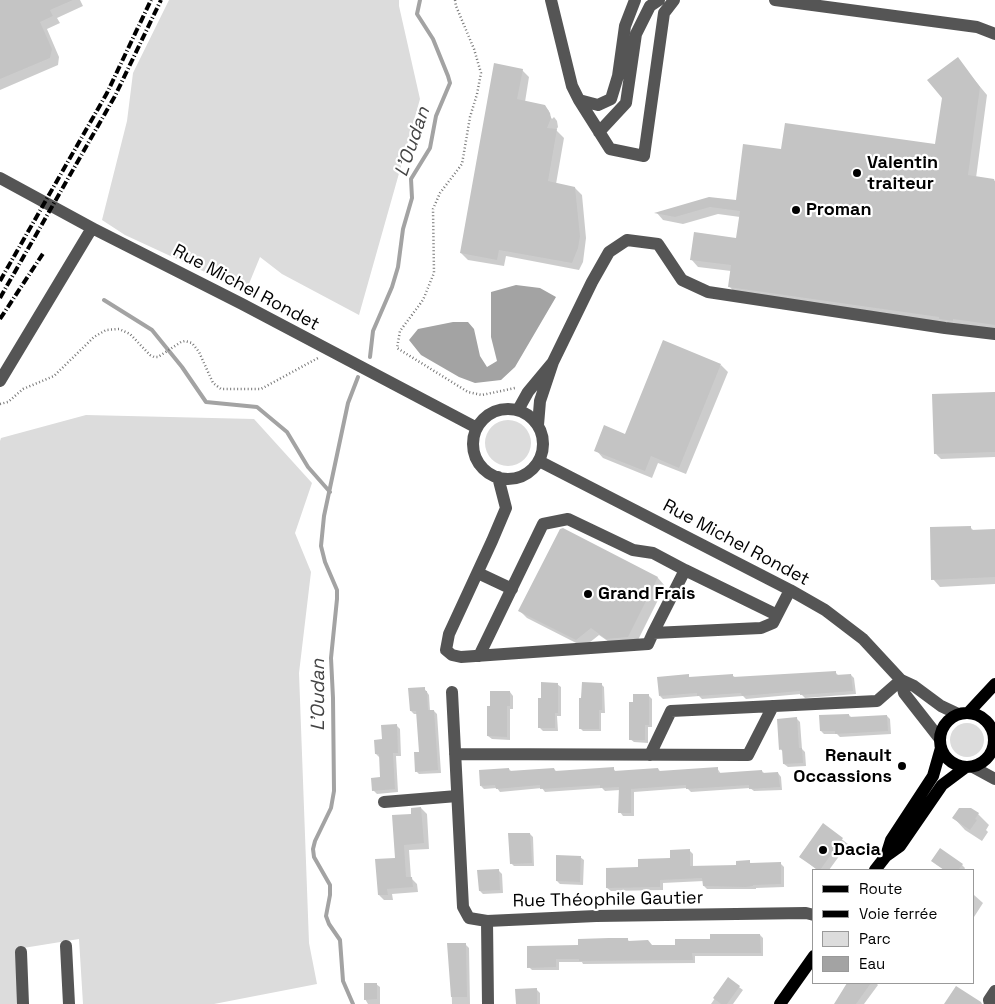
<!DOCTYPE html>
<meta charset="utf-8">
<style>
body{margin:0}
#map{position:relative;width:995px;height:1004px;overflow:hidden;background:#fff;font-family:"Space Grotesk",sans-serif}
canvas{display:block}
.legend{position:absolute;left:812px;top:869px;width:162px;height:115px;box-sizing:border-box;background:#fff;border:1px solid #999;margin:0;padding:6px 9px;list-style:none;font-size:15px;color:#000}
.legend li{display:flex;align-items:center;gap:10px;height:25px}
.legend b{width:25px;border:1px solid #999}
</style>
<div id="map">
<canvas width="995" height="1004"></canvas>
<ul class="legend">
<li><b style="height:6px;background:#000"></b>Route</li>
<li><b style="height:6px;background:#000"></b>Voie ferrée</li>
<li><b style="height:14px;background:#dcdcdc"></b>Parc</li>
<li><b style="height:14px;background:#a3a3a3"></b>Eau</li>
</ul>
</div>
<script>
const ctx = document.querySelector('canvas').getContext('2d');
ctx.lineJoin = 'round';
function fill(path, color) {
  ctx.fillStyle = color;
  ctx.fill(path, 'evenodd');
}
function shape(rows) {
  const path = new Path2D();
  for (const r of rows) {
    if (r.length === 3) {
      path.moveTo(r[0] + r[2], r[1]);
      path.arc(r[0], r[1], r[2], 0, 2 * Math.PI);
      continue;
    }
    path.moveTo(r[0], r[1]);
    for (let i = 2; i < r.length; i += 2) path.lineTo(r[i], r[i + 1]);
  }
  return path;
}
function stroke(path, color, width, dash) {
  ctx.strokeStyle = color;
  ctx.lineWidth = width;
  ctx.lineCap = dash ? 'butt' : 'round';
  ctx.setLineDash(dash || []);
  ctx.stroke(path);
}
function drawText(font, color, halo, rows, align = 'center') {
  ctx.font = font + ' "Space Grotesk",sans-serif';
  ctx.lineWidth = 4.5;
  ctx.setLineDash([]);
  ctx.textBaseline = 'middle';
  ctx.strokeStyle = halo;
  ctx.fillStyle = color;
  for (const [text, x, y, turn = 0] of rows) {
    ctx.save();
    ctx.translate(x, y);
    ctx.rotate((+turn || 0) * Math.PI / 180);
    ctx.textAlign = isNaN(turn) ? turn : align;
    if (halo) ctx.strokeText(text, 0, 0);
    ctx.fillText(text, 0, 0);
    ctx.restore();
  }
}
fill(shape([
 [169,0,399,0,399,6,420,99,359,315,282,274,260,257,246,291,125,235,102,220,127,121,133,73],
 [86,415,254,419,312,483,295,533,311,572,299,673,309,943,317,984,214,1004,83,1004,79,939,17,949,20,1004,0,1004,0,441,1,438],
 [508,443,23],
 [967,740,17]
]), '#dcdcdc');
fill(shape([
 [516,285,540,288,556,297,515,367,501,380,475,383,459,377,421,355,409,340,418,329,453,322,468,322,474,329,480,356,487,367,497,361,491,337,491,292]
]), '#a3a3a3');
fill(shape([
 [0,0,80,0,83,6,57,18,60,23,47,29,59,57,58,65,0,90],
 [957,59,987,95,976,178,995,181,995,331,736,294,729,286,731,271,698,267,691,259,737,239,740,217,718,214,683,224,663,220,657,213,737,202,782,150,936,145],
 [522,70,529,77,525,102,544,106,549,111,547,111,552,119,554,117,557,121,558,127,556,130,564,138,556,184,575,188,582,195,586,238,583,262,579,270,506,256,504,266,468,260,461,253],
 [721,365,728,372,686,474,658,463,652,478,603,458,596,450,625,436],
 [995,393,995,457,941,459,936,454],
 [970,527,974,531,995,531,995,584,940,587,933,579],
 [563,530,658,578,665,586,636,644,615,646,599,635,584,647,527,618,520,611],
 [836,673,839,676,851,675,854,678,856,694,805,698,801,694,746,699,743,696,702,699,699,696,663,699,660,696,688,676,691,678,732,675,736,678],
 [557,684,561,687,561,716,557,716,558,731,543,731,540,728,542,699],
 [601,684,604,687,605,713,601,713,601,731,583,731,580,728],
 [424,688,429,695,430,711,434,711,437,714,441,773,419,774,416,771,420,753,418,714,414,714,411,711],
 [510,692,513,696,513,709,510,709,510,740,492,739,488,736],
 [648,695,652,699,652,727,648,727,648,743,634,742,630,739,634,703],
 [849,715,852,718,887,716,890,719,891,734,840,737,837,734,824,734,821,731],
 [796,718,800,722,802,749,805,752,806,766,788,767,784,764,784,752,780,749],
 [396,725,400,729,401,756,396,756,398,792,377,794,373,790,381,778,380,758,376,754,384,740],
 [613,768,616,772,658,769,661,772,717,768,721,774,762,771,765,774,778,773,781,777,782,790,754,791,750,788,691,792,687,788,634,792,634,816,623,816,620,812,620,790,605,791,602,788,545,792,542,788,500,792,497,788,484,789,481,786,509,769,512,772,554,769,557,772],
 [421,808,427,814,429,849,409,850,411,878,417,884,418,892,392,894,393,900,384,900,379,895],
 [978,814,989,825,986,830,988,832,982,841,965,830,954,818],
 [823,825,848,844,829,870,817,870,800,856],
 [530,834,533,837,534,866,514,866,511,863],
 [689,850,693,854,693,867,737,866,749,862,752,864,780,863,784,867,784,887,756,888,756,889,707,889,704,886,704,881,663,883,663,890,611,891,607,888,639,868,672,859],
 [580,857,584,860,583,885,560,884,557,881],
 [936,864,962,865,965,868,964,870,945,870],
 [498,870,502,874,503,893,483,894,480,891],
 [974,895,983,903,974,917],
 [760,935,763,938,763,956,695,956,695,963,583,964,582,962,559,962,559,970,532,970,529,967,579,947,627,939,630,942,652,947,676,946,711,940],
 [465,944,469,948,470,1004,452,1004,451,967],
 [728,979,743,990,733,1004,711,1004],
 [849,983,876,983,878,985,864,1004,835,1004],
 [376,984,380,987,380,1004,368,1004,365,999],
 [537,990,540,993,540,1004,517,1004]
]), '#0003');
stroke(shape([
 [104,300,152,330,182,367,206,402,257,407,287,432,308,467,330,492],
 [370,357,373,331,392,287,398,267,403,229,412,198,411,179,430,148,436,116,450,83,448,76,433,39,417,14,420,0],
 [353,1004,343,981,340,940,329,924,326,916,330,895,330,885,314,857,313,849,315,841,331,808,334,791,333,698,331,658,337,599,337,590,325,562,321,546,324,516,348,403,358,377]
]), '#a3a3a3', 4);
fill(shape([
 [0,0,73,0,50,10,53,16,40,22,52,49,50,58,0,79],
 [958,57,980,87,968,175,994,179,995,182,995,325,953,319,953,321,939,319,939,317,728,287,731,265,690,260,694,232,736,238,740,211,710,207,675,217,654,213,709,197,736,200,743,144,781,149,785,123,935,144,942,98,927,80],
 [494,63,523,69,517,99,545,105,550,113,551,118,547,128,557,129,548,181,575,187,580,236,578,248,572,263,499,250,497,260,460,253],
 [663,340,721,364,679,468,651,456,645,471,594,451,604,425,625,434],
 [995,392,995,452,934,454,932,394],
 [971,526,971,530,995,529,995,577,931,580,930,527],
 [563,528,658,577,628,637,606,639,591,628,576,640,518,611,560,529],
 [836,671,836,675,851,674,853,691,800,695,800,691,742,696,741,693,697,696,697,693,659,696,657,677,689,674,689,677,733,674,733,677],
 [541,682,558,683,558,713,555,713,555,728,538,728,538,698,541,698],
 [582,682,602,683,602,710,599,710,599,729,579,729,579,698,581,698],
 [425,687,425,691,427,691,428,710,434,710,438,770,415,772,414,752,419,752,416,711,410,711,408,688],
 [490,691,510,691,510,706,507,706,507,737,487,736,487,706,490,706],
 [633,694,649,694,649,725,645,725,645,740,629,740,629,702,633,702],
 [849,714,849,717,887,715,888,731,835,734,835,731,820,731,819,715],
 [797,717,799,748,802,748,803,763,783,764,782,749,779,750,777,719],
 [397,724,398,753,393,753,395,789,372,791,371,778,380,777,379,754,375,754,374,740,382,739,381,725],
 [614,767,614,771,658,768,659,771,718,767,718,773,762,770,762,773,778,772,780,787,749,789,749,785,686,789,686,785,631,789,631,813,618,813,619,787,600,788,600,785,540,789,540,785,496,789,495,785,480,786,479,770,509,768,509,771,554,768,555,771],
 [421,807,424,843,404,845,406,877,412,877,413,887,387,889,388,895,378,895,375,859,395,858,392,815,411,814,411,808],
 [959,808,971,808,979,813,975,819,977,820,970,830,952,818],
 [823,823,843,838,820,870,818,870,799,857],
 [508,833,530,833,532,863,510,864],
 [940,848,963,864,958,870,944,870,931,861],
 [690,849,690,866,736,865,736,861,750,860,750,863,781,862,781,884,753,885,753,886,746,887,703,886,702,878,660,880,660,887,606,888,606,868,638,867,638,859,670,858,670,850],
 [556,855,581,856,580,882,556,881],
 [499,869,500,890,479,891,477,870],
 [710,934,760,934,761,953,692,953,693,960,579,961,579,959,556,959,556,967,527,968,527,946,578,945,578,939,609,938,628,938,628,941,648,940,652,945,675,945,675,939,710,939],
 [447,943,466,943,467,997,451,997],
 [728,977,740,986,727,1004,721,1004,713,998],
 [364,983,377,983,377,999,364,1000],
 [847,983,871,983,856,1004,834,1004],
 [956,986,981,1002,982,1004,944,1004],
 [537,988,537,1004,516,1004,515,989]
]), '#c4c4c4');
stroke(shape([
 [455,0,456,6,474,49,481,73,477,94,470,117,462,164,440,193,433,209,434,273,423,300,400,331,397,348,468,392,482,395,515,388],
 [0,404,8,402,23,389,54,376,94,337,106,330,119,329,130,334,150,355,154,357,158,357,181,342,185,341,192,343,199,352,213,383,221,389,261,389,318,358]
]), '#777', 2.5, [1, 2.5]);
stroke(shape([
 [551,0,572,86,579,100,598,105,611,99,618,76,625,26,635,0],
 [775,0,977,27,995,34],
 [579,100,610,149,644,156,664,13,674,0],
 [599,132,626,103,636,34,650,6,659,0],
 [0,178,92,228,242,304,477,428],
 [553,362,592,282,609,252,627,240,658,244,682,280,708,292,945,328,995,334],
 [0,381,92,228],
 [508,444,35],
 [518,410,528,392,553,362,540,401,538,425],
 [539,461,790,590,825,610,863,639,901,680,914,686,941,706,958,714],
 [498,477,506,508,492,541,449,634,446,650,452,655,461,657,648,644,653,633,761,628,773,623,790,590],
 [478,573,512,589],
 [653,633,685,570,777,615],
 [479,656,543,524,568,519,633,550,653,553,685,570],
 [901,680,904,693,940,739],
 [452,692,463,907,469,918,487,921],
 [994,747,995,750],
 [455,754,748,755,773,706],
 [650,755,671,711,877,701,901,680],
 [973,767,995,779],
 [384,802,457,796],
 [66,946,69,1004],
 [21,952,23,1004],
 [488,1004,487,921,596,916,806,913,814,915],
 [990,1004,989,1000,995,991]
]), '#555', 12);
stroke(shape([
 [967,740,27],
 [968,713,995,684],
 [886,856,891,840,933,776,941,748],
 [875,870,886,856,900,846,942,785,966,767],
 [780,1004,814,956]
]), '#000', 12);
stroke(shape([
 [0,281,107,93,151,0],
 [0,298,115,96,161,0],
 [0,319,44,252]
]), '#000', 4, [8, 2.5, 1, 2.5]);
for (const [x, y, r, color] of [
 [857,173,5,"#000"],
 [796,210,5,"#000"],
 [588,594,5,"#000"],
 [902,766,5,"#000"],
 [823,850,5,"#000"]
]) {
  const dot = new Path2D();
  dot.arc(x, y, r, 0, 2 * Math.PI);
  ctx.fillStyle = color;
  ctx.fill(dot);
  stroke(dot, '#fff', 2);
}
drawText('bold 18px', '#000', '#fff', [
 ["Valentin",867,163],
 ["traiteur",867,184],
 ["Proman",806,210],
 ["Grand Frais",598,594],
 ["Renault",892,756,"right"],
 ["Occassions",892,777,"right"],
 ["Dacia",833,850]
], 'left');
drawText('18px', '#000', '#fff', [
 ["Rue Michel Rondet",246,288,28],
 ["Rue Michel Rondet",736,543,28],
 ["Rue Théophile Gautier",608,900,-1]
]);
drawText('italic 19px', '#444', '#fff', [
 ["L'Oudan",413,142,-71],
 ["L'Oudan",319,695,-90]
]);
</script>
